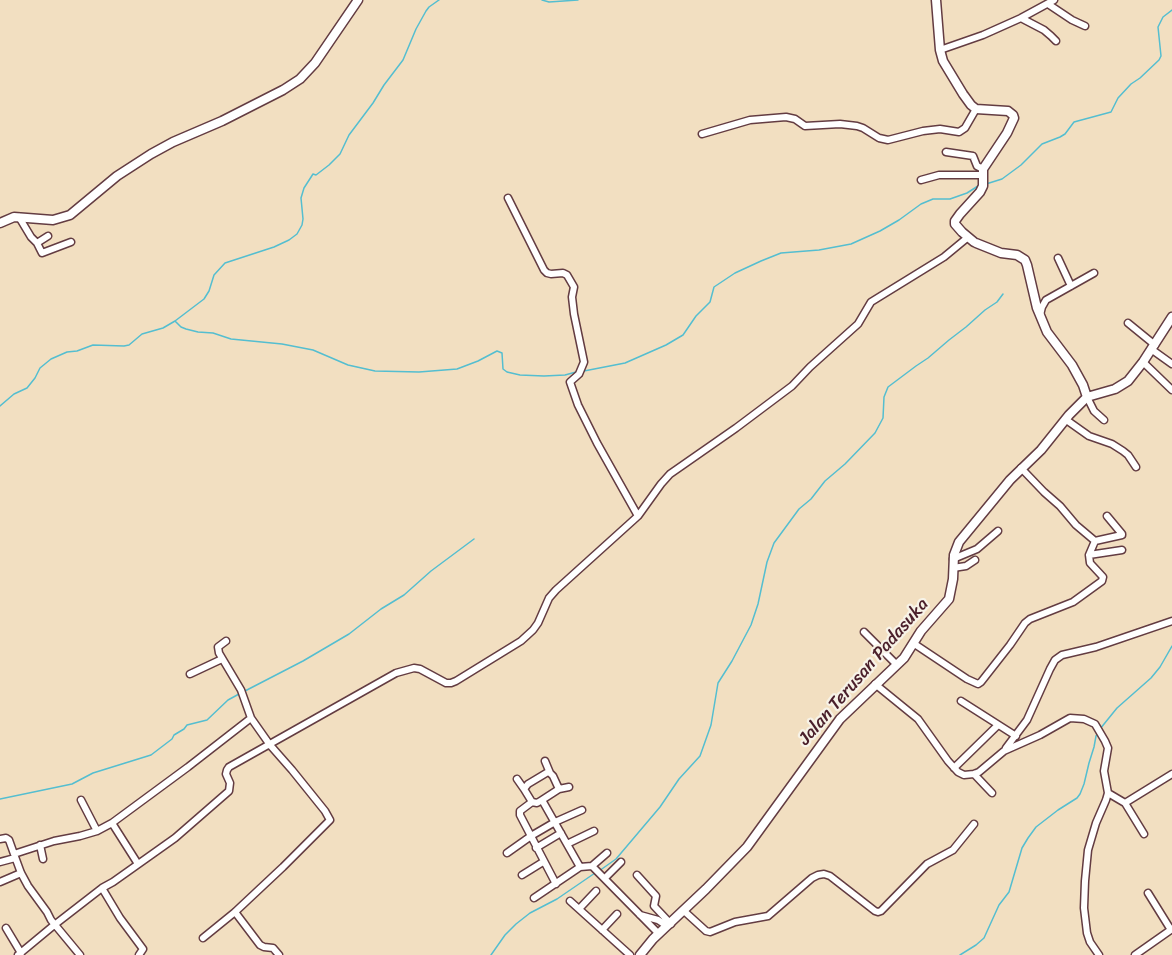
<!DOCTYPE html>
<style>
body{margin:0}
canvas{display:block;background:#f2dfc1}
</style>
<canvas width="1172" height="955"></canvas>
<script>
const ctx = document.querySelector('canvas').getContext('2d');
ctx.lineJoin = 'round';
function shape(rows) {
  const path = new Path2D();
  for (const r of rows) {
    path.moveTo(r[0], r[1]);
    for (let i = 2; i < r.length; i += 2) path.lineTo(r[i], r[i + 1]);
  }
  return path;
}
function stroke(path, color, width, dash) {
  ctx.strokeStyle = color;
  ctx.lineWidth = width;
  ctx.lineCap = dash ? 'butt' : 'round';
  ctx.setLineDash(dash || []);
  ctx.stroke(path);
}
function drawText(font, color, halo, rows, align = 'center') {
  ctx.font = font + ' Sriracha,sans-serif';
  ctx.lineWidth = 4.5;
  ctx.setLineDash([]);
  ctx.textBaseline = 'middle';
  ctx.strokeStyle = halo;
  ctx.fillStyle = color;
  for (const [text, x, y, turn = 0] of rows) {
    ctx.save();
    ctx.translate(x, y);
    ctx.rotate((+turn || 0) * Math.PI / 180);
    ctx.textAlign = isNaN(turn) ? turn : align;
    if (halo) ctx.strokeText(text, 0, 0);
    ctx.fillText(text, 0, 0);
    ctx.restore();
  }
}
stroke(shape([
 [542,0,549,2,578,0],
 [986,184,1002,179,1021,165,1042,144,1060,137,1065,134,1074,122,1111,112,1118,98,1131,84,1140,78,1159,60,1161,56,1158,27,1163,17,1172,10],
 [175,321,181,327,186,329,198,332,213,333,231,339,282,344,313,350,348,365,375,371,419,372,457,369,478,361,497,351,502,353,503,369,507,372,520,375,544,376,565,375,576,372],
 [584,371,625,363,666,345,683,335,696,316,710,302,714,287,735,273,761,261,781,253,819,250,851,244,880,231,899,220,921,204,933,199,950,199,967,193,978,186],
 [0,406,14,394,27,388,35,378,40,368,51,359,67,352,77,351,93,345,124,346,129,345,142,334,163,328,175,321,204,299,209,291,214,275,225,263,274,247,289,240,297,234,302,225,303,219,301,198,304,188,313,174,316,175,329,165,340,154,349,135,373,103,384,85,403,60,416,29,426,11,429,7,439,0],
 [243,692,303,661,349,634,381,609,404,595,431,571,474,539],
 [1100,729,1117,708,1151,678,1160,667,1172,646],
 [0,799,72,784,93,773,151,755,172,739,174,735,184,729,187,725,207,720,228,700,239,694],
 [599,871,616,859,660,807,679,779,700,756,711,725,718,683,732,661,751,625,758,604,767,562,774,543,799,509,811,499,825,481,845,464,875,433,883,418,884,397,888,387,916,366,928,358,949,340,966,327,985,310,997,302,1003,294],
 [491,955,505,935,516,924,530,913,557,899,595,873],
 [960,955,976,945,984,938,999,905,1009,892,1022,848,1028,838,1036,827,1058,810,1077,798,1080,794,1084,784,1089,763,1094,747,1096,736,1098,733]
]), '#54bed0', 1.5);
const street = shape([
 [1048,4,1072,20,1085,26],
 [1021,18,1044,30,1051,36,1056,41],
 [940,50,983,35,1021,18,1054,0],
 [702,134,750,120,786,117,795,119,805,126,840,124,857,126,863,128,879,138,888,140,923,131,940,129,959,132,965,128,976,109],
 [946,152,973,156,977,166,983,169],
 [921,180,939,175,983,175],
 [508,198,544,270,547,273,551,274,563,273,567,275,574,287,572,297,574,314,584,362,579,374,570,382,578,405,597,443,638,516],
 [19,217,31,237,37,243,48,236],
 [37,243,42,253,71,242],
 [1058,258,1071,286],
 [1040,315,1042,307,1046,300,1094,273],
 [1128,323,1155,345],
 [1151,349,1172,364],
 [1143,362,1172,390],
 [1087,397,1094,411,1104,420],
 [1065,419,1089,436,1112,444,1123,451,1128,455,1136,467],
 [1021,468,1044,492,1060,506,1076,525,1095,541,1122,535,1122,534,1107,516],
 [1095,541,1089,555,1122,550],
 [953,559,977,549,998,531],
 [953,568,966,566,975,560],
 [864,632,896,664],
 [913,643,967,679,978,684,981,682,1010,645,1025,623,1030,619,1073,602,1102,581,1103,577,1090,563,1089,555],
 [190,674,222,659],
 [875,684,918,719,948,761,958,772,964,775,974,774,979,772,1004,751,1040,735,1070,718,1084,719,1095,724,1105,741,1108,748,1104,771,1108,793,1106,800,1096,823,1088,850,1085,881,1084,908,1087,933,1090,942,1099,955],
 [961,701,1016,736],
 [1006,748,1027,720,1050,669,1055,660,1062,655,1096,647,1172,621],
 [545,761,550,773],
 [954,768,998,725],
 [974,774,992,793],
 [517,779,524,789],
 [559,789,569,787],
 [1108,793,1125,803,1172,774],
 [81,800,97,831],
 [532,802,520,811,520,815,556,884],
 [1125,803,1144,834],
 [112,823,138,864],
 [0,839,6,838,9,840,14,854],
 [567,844,594,831],
 [40,845,43,859],
 [536,848,561,833],
 [507,853,531,836,555,822,582,810],
 [0,862,15,858],
 [592,866,607,853],
 [580,867,592,866,659,934],
 [522,875,543,862],
 [637,875,656,896,654,906,671,924],
 [605,878,621,862],
 [0,882,21,873],
 [102,888,120,918,143,949,139,955],
 [1148,893,1171,930],
 [534,898,580,867,542,800,559,789,553,776,550,773,548,772,528,784,524,789,532,802,537,803,542,800],
 [570,901,630,955],
 [579,909,596,891],
 [684,911,706,931,710,932,735,922,768,916,812,878,818,875,824,874,830,876,875,911,878,912,881,911,927,864,953,850,974,824],
 [235,912,260,945,264,947,273,948,279,955],
 [640,915,658,920,667,926],
 [6,928,21,953],
 [602,930,617,914],
 [203,938,235,912,283,867,330,820,325,811,292,770,270,745,251,718,241,690,219,653,218,647,226,641],
 [18,955,53,926,102,888,113,882,175,838,229,791,230,783,226,774,227,770,229,767,396,673,414,668,420,669,446,683,451,683,456,681,521,641,533,630,538,623,549,598,556,590,638,516,661,484,670,474,736,428,792,386,810,367,858,324,871,302,944,257,967,238],
 [80,955,51,920,47,912,28,886,21,873,14,854,54,841,80,836,97,831,112,823,188,767,251,718],
 [1135,955,1172,929]
]);
const secondary = shape([
 [936,0,940,50,943,61,963,94,971,105,976,109,1008,111,1013,115,1014,118,1007,133,983,169,983,186,980,192,960,214,955,221,955,224,962,232,974,242],
 [0,223,14,217,53,220,70,215,117,176,151,154,173,142,222,121,283,90,300,79,315,63,358,0],
 [976,243,1001,253,1017,255,1025,260,1027,265,1037,308,1047,332,1072,365,1083,385,1087,397],
 [640,955,653,939,706,889,747,847,840,719,904,658,921,631,949,599,953,579,954,555,959,542,1010,480,1041,450,1069,415,1087,397,1115,389,1128,381,1143,362,1172,317]
]);
stroke(street, '#633c42', 9);
stroke(secondary, '#633c42', 11);
stroke(street, '#fff', 6);
stroke(secondary, '#fff', 8);
drawText('18px', '#4a1f2b', '#f7f3e8', [
 ["Jalan Terusan Padasuka",864,672,-49]
]);
</script>
